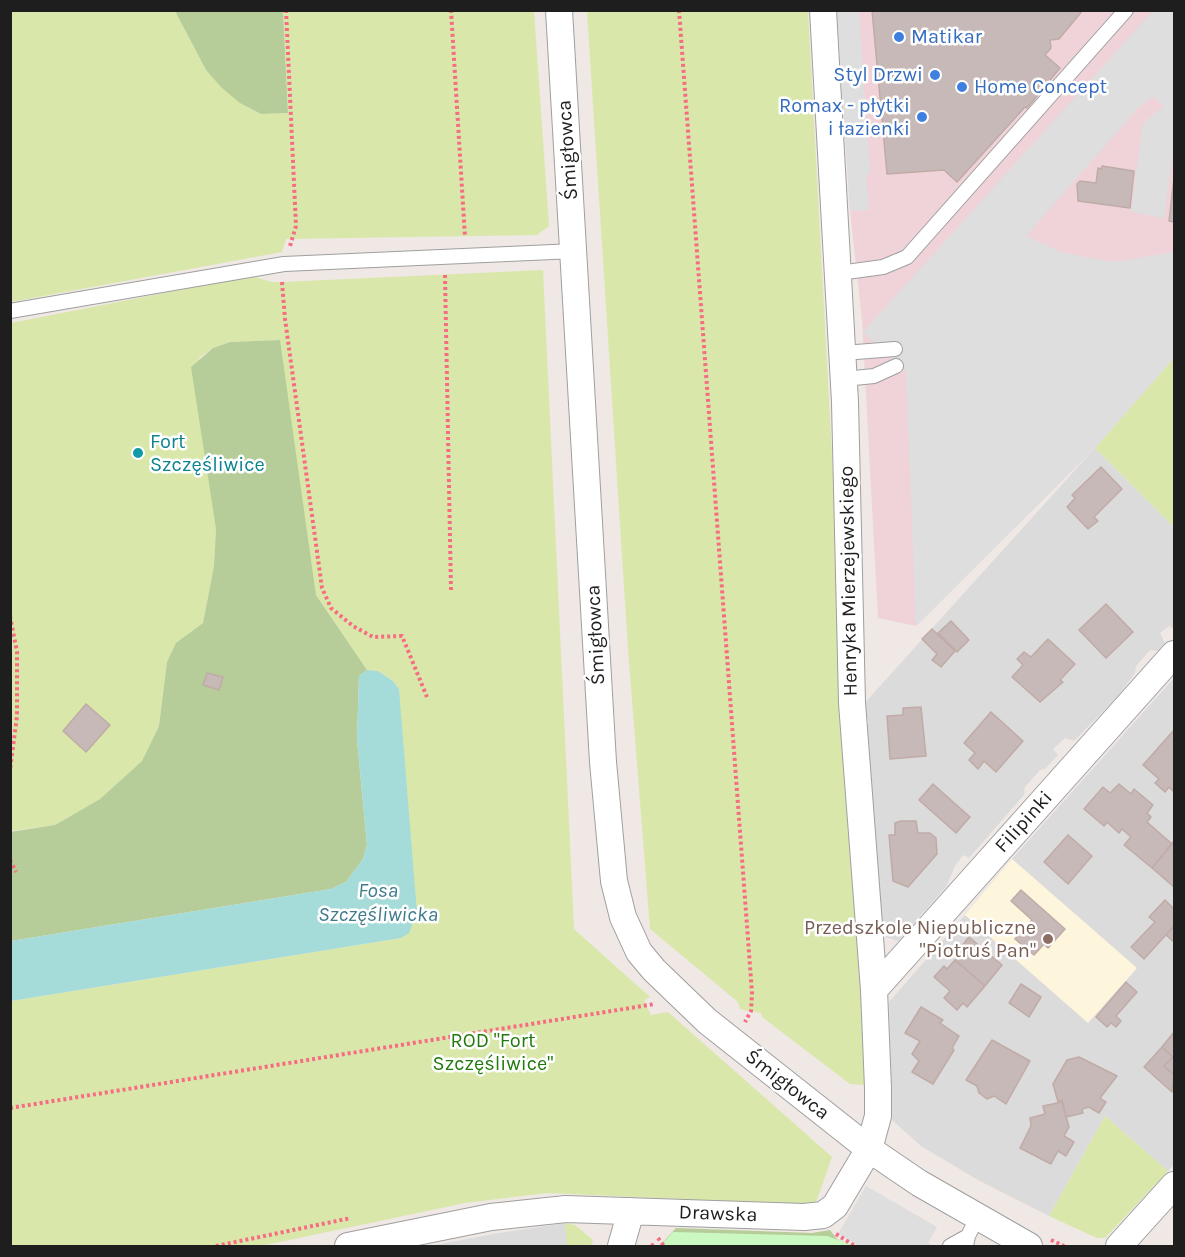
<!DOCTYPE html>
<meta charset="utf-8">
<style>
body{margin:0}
#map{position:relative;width:1185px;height:1257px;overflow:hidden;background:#efe8e4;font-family:Karla,sans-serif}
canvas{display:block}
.frame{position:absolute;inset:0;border:12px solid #1e1e1e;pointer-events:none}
</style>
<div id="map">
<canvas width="1185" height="1257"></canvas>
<div class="frame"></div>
</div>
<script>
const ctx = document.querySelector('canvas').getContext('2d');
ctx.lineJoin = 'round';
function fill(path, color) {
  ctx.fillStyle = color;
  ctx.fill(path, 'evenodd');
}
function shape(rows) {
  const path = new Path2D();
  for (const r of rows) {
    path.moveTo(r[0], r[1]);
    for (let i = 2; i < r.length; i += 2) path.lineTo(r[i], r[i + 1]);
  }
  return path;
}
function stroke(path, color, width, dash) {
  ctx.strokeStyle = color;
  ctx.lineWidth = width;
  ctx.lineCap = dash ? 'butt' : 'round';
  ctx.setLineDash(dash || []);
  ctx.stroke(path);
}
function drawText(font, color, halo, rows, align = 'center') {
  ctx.font = font + ' Karla,sans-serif';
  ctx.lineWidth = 5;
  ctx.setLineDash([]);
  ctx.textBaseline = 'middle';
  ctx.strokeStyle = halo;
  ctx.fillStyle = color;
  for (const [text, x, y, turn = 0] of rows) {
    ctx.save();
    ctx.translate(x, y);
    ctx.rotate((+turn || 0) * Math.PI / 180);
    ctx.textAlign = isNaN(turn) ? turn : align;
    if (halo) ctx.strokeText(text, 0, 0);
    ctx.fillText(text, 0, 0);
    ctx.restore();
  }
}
fill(shape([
 [1095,448,1174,527,1174,629,1169,626,1160,633,1165,643,1158,651,1150,650,1136,666,1135,673,1119,695,1074,741,1065,738,1053,749,1058,755,1045,769,1040,770,1025,787,1024,795,969,858,963,855,955,866,946,887,898,941,879,935,863,733,869,723,862,706],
 [1174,678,1174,1164,1168,1171,1105,1116,1049,1216,978,1180,921,1146,892,1120,889,1002,965,915,1088,1022,1136,969,1012,859],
 [566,1223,568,1246,429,1246,499,1233]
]), '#dcdbdb');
fill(shape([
 [837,11,1174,11,1174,358,1095,448,916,626,878,618,862,320,850,211]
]), '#efd3d9');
fill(shape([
 [1012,859,1137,968,1088,1023,965,915]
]), '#fef5dd');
fill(shape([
 [11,11,175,11,206,70,240,103,261,114,288,113,283,11,534,11,549,226,537,235,286,239,282,252,11,302],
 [587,11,808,11,866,1085,850,1084,762,1017,761,1013,740,1009,738,1002,650,929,628,649],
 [543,270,574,929,650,997,644,1000,651,1015,668,1012,832,1157,815,1205,547,1193,465,1203,261,1246,11,1246,11,1001,401,938,399,689,393,681,378,671,367,670,316,595,279,340,230,342,213,348,199,358,216,529,214,566,203,623,190,633,167,662,159,726,142,761,100,799,55,825,11,831,11,323,251,276,272,282,282,282],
 [1174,358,1174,527,1095,448],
 [1105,1116,1168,1171,1105,1238,1097,1238,1049,1216],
 [565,1223,575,1225,593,1240,591,1246,567,1246]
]), '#d9e8aa');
fill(shape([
 [175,11,283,11,288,113,261,114,240,103,222,88,206,70],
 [280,340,316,595,367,670,359,676,357,739,367,845,363,859,346,882,331,889,11,941,10,832,55,825,100,799,142,761,159,726,167,662,176,643,203,623,214,566,216,529,191,367,213,348,230,342],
 [676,1228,812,1233,830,1230,837,1239,851,1246,668,1246,664,1241]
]), '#b6cd99');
fill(shape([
 [673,1232,827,1236,855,1246,660,1246]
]), '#cbf8c1');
fill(shape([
 [837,11,859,11,870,174,866,175,869,210,850,211],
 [1153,11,1174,11,1174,143,1164,218,1131,212,1143,123,1164,106,1153,97,1139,107,1026,236,1063,253,1114,262,1174,252,1174,358,1095,448,916,626,906,371,863,332],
 [866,1186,937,1227,928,1243,933,1246,860,1246,838,1234]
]), '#dedede');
fill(shape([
 [367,670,378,671,393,681,399,689,417,913,409,933,401,938,11,1001,11,941,331,889,346,882,363,859,367,845,357,739,359,676]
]), '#a5dcd9');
const building = shape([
 [872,10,1083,10,1059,39,1050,40,1051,48,1045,55,1060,68,1027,108,1025,107,957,182,944,170,887,174,872,10],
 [1102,166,1134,171,1130,208,1078,201,1077,184,1080,181,1096,183,1098,168,1102,169,1102,166],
 [1174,178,1174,222,1169,221,1174,178],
 [1101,467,1122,489,1094,517,1098,521,1088,529,1067,507,1075,498,1072,495,1101,467],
 [1106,604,1133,632,1106,658,1079,630,1106,604],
 [951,621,969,640,957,652,938,633,951,621],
 [932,629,955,651,941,667,932,660,937,654,922,639,932,629],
 [1048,639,1075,664,1060,680,1063,682,1040,702,1012,677,1023,665,1017,659,1024,652,1031,657,1048,639],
 [207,673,223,677,219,690,203,685,207,673],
 [86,704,110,725,86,752,63,731,86,704],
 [921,707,926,756,890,759,887,716,903,715,903,708,921,707],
 [991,712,1023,741,996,772,984,761,978,769,969,760,975,753,964,743,991,712],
 [1174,730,1174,792,1169,787,1165,792,1155,783,1159,779,1143,765,1174,730],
 [933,784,970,817,956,833,919,800,933,784],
 [1119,784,1131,794,1134,789,1153,805,1147,813,1151,817,1147,822,1172,844,1152,868,1124,845,1131,837,1122,829,1119,833,1107,822,1104,826,1084,809,1103,787,1110,793,1119,784],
 [901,821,916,821,918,833,930,833,936,838,937,854,908,887,893,881,889,835,895,835,895,823,901,821],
 [1068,835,1092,856,1068,884,1044,862,1068,835],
 [1174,841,1174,887,1152,868,1174,841],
 [1021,890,1065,929,1048,948,1044,944,1034,955,1015,939,1032,920,1011,901,1021,890],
 [1165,900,1174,909,1174,926,1144,959,1131,947,1155,922,1149,917,1165,900],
 [1174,926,1174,942,1166,935,1174,926],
 [969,937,1002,965,985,986,955,960,963,951,960,948,969,937],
 [955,960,985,986,967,1007,963,1003,957,1010,944,998,950,991,934,977,944,966,947,969,955,960],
 [1126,982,1137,992,1116,1016,1121,1021,1116,1027,1111,1023,1107,1027,1096,1017,1126,982],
 [1021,984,1041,997,1029,1017,1009,1003,1021,984],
 [921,1007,943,1020,940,1023,959,1036,952,1048,954,1050,933,1084,912,1072,919,1061,912,1054,920,1041,905,1033,921,1007],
 [1174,1032,1174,1075,1164,1066,1173,1057,1162,1047,1174,1032],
 [992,1040,1030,1061,1006,1104,994,1096,987,1099,979,1093,977,1086,966,1080,992,1040],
 [1162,1047,1173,1057,1164,1066,1174,1075,1172,1092,1144,1067,1162,1047],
 [1079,1057,1117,1076,1100,1098,1106,1102,1099,1113,1089,1107,1082,1109,1083,1113,1066,1117,1062,1100,1058,1102,1053,1084,1067,1060,1079,1057],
 [1062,1102,1069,1127,1064,1136,1074,1142,1066,1156,1058,1151,1051,1164,1020,1148,1031,1126,1030,1118,1045,1114,1043,1106,1062,1102]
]);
fill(building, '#c6b9b7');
stroke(building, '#c0aba6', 1.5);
const service = shape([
 [839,273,883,267,907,257,1126,10],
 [10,311,284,264,575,251],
 [843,353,895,349],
 [844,379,874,376,896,366],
 [950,1246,968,1236],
 [966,1246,968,1236,978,1216]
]);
const minor = shape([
 [559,10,603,762,614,881,623,917,639,952,654,970,707,1021,869,1149,919,1183,1029,1246],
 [874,990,1174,654],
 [348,1246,491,1217,566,1209,804,1217,823,1215,835,1206,869,1149,878,1116,878,1088,874,990,852,703,845,402,823,10],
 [621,1246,631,1211],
 [1119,1246,1174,1185]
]);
stroke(service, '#9f9f9f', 16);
stroke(minor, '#9f9f9f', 28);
stroke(shape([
 [286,10,296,226,290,246],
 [451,10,465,237],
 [679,10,752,993,751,1011,745,1022],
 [445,275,451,590],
 [282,282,285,319,322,588,331,608,353,626,373,637,402,636,427,697],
 [10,616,17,652,17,716,10,770],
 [10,860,16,872],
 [10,1108,655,1004],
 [836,1234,855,1246],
 [658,1238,664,1246],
 [1051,1240,1064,1246],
 [651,1244,653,1246],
 [216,1246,351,1218]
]), '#f76c83', 4, [3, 3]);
stroke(service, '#fff', 14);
stroke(minor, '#fff', 26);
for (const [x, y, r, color] of [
 [899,37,6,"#3f7fe0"],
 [935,75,6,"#3f7fe0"],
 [962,87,6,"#3f7fe0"],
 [922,117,6,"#3f7fe0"],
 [138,453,6,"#0f9aa8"],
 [1048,939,6,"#8d6e63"]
]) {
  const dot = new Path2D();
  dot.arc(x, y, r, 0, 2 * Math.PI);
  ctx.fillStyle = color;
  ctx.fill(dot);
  stroke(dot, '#fff', 2);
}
drawText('20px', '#366cbe', '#fff', [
 ["Matikar",911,37],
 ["Styl Drzwi",923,75,"right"],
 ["Home Concept",974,87],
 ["Romax - płytki",910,106,"right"],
 ["i łazienki",910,129,"right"]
], 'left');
drawText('20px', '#1e1e1e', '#fff', [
 ["Śmigłowca",568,150,-94],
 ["Henryka Mierzejewskiego",849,581,-91],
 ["Śmigłowca",596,635,-93],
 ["Filipinki",1024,822,-48],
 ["Śmigłowca",787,1085,38],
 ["Drawska",718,1214,2]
]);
drawText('20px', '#0d838f', '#fff', [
 ["Fort",150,442],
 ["Szczęśliwice",150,465]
], 'left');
drawText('20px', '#785e54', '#fff', [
 ["Przedszkole Niepubliczne",1036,928],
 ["\"Piotruś Pan\"",1036,951]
], 'right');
drawText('20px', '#217a0d', '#fff', [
 ["ROD \"Fort",493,1041],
 ["Szczęśliwice\"",493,1064]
]);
drawText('italic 21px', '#407b8d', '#fff', [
 ["Fosa",378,891],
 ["Szczęśliwicka",378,915]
]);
</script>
